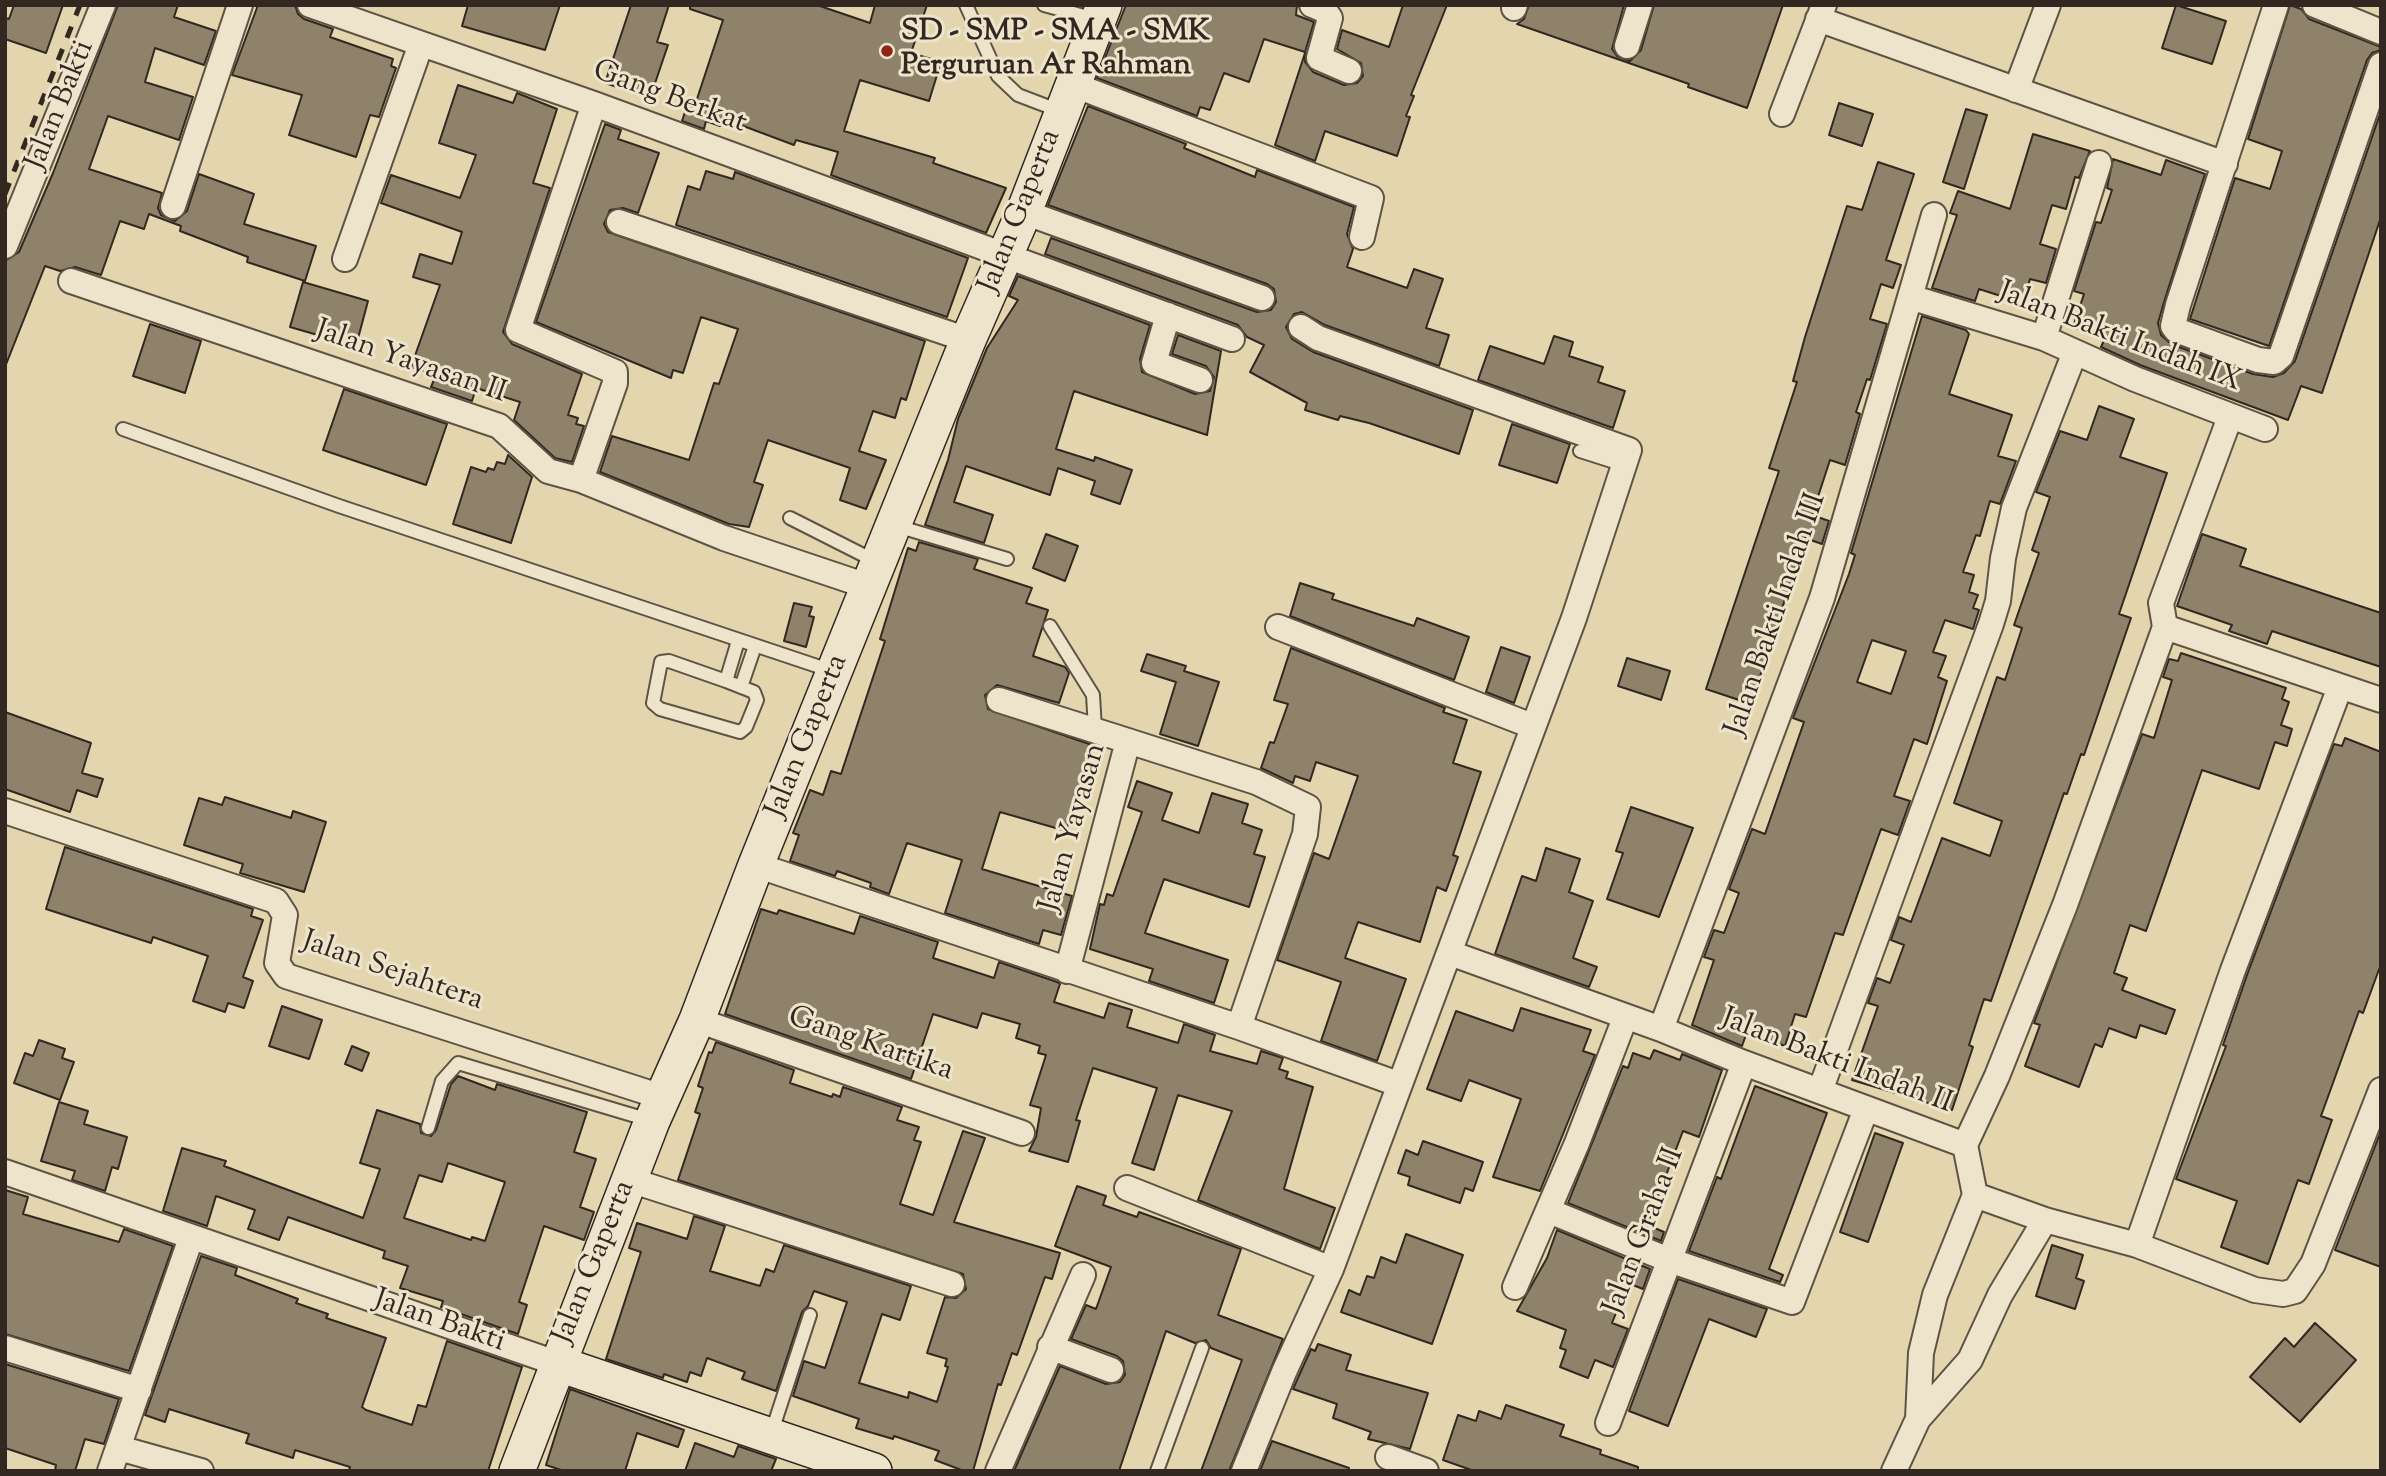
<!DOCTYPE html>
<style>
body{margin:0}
#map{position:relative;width:2386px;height:1476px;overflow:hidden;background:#e3d6af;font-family:"Sorts Mill Goudy",serif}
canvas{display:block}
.frame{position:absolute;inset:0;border:7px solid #332821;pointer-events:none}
</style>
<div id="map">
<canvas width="2386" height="1476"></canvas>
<div class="frame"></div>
</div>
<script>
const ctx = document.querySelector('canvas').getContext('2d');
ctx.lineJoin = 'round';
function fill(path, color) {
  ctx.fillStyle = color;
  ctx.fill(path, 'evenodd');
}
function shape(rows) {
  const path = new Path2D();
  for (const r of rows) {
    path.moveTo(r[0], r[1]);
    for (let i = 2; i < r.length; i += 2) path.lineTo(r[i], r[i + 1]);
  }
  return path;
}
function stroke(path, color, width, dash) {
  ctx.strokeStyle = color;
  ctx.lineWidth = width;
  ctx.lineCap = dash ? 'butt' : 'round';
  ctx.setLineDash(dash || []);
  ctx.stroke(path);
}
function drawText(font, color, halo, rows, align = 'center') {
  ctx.font = font + ' "Sorts Mill Goudy",serif';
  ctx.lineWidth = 6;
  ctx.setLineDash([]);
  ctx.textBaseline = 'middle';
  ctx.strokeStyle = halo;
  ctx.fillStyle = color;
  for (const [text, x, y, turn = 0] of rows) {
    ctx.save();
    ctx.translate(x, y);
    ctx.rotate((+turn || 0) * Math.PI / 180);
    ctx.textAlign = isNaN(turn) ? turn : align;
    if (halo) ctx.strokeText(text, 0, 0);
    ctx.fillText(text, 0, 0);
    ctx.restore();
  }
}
const building = shape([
 [14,5,63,5,46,53,5,39,5,18,9,19,14,5],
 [118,5,178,5,174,17,216,31,204,65,155,48,145,82,193,97,179,140,108,116,89,169,162,193,158,208,161,215,175,221,187,211,199,174,254,194,244,224,316,246,305,281,247,262,248,257,180,231,181,226,149,214,144,229,120,221,101,275,75,267,60,271,45,266,5,367,5,261,19,252,53,173,118,5],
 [258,5,295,5,298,14,304,19,333,29,330,37,393,59,391,66,396,68,379,117,370,115,356,157,289,135,302,95,232,75,258,5],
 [468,5,560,5,545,50,462,26,468,5],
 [631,5,669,5,657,42,668,45,650,98,605,83,631,5],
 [690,5,817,5,870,23,875,5,927,5,911,53,941,62,929,101,860,80,844,131,935,158,933,163,1006,188,986,233,831,175,838,152,796,140,794,145,722,118,720,126,706,121,704,129,682,121,687,106,694,108,723,20,690,9,690,5],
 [1126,5,1297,5,1296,15,1314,22,1305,52,1264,39,1249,82,1224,73,1210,110,1200,107,1197,116,1097,78,1126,5],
 [1403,5,1447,5,1411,95,1414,96,1406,116,1410,117,1397,156,1325,131,1315,161,1275,145,1305,53,1305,62,1313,72,1344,85,1357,83,1363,76,1361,63,1337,49,1342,30,1389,47,1403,5],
 [1529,5,1624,5,1612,49,1617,56,1630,61,1641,50,1654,5,1783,5,1747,108,1688,87,1689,84,1517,24,1524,19,1529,5],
 [2176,5,2226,21,2212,64,2162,48,2176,5],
 [2290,5,2301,9,2309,19,2381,47,2381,50,2372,53,2367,60,2269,346,2190,319,2235,178,2270,189,2282,151,2248,139,2290,5],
 [458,85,513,103,517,93,557,109,533,183,550,188,503,332,512,344,582,374,568,415,578,418,576,424,584,426,572,462,555,458,514,420,520,402,476,388,472,401,431,387,436,375,411,367,440,285,413,277,420,254,452,264,462,232,381,203,391,175,460,198,476,155,439,143,458,85],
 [1839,103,1873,114,1862,146,1829,135,1839,103],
 [1088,106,1186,144,1184,148,1255,177,1257,170,1354,207,1347,234,1353,249,1347,267,1407,288,1414,269,1443,279,1426,328,1449,335,1439,366,1325,325,1302,312,1294,314,1286,327,1292,339,1313,352,1473,410,1459,454,1369,423,1340,416,1338,420,1305,410,1307,403,1250,372,1264,345,1247,337,1238,325,1045,254,1051,238,1257,312,1271,310,1276,302,1274,289,1267,284,1048,205,1088,106],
 [1966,109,1987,115,1964,189,1943,182,1966,109],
 [2381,111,2381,217,2322,393,2301,386,2288,420,2140,365,2101,347,2105,338,2073,327,2084,294,2074,291,2096,222,2101,223,2112,190,2107,188,2113,159,2161,175,2166,160,2205,174,2164,302,2158,323,2161,335,2171,344,2253,374,2273,377,2284,373,2295,361,2381,111],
 [605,124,621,130,618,139,659,153,638,213,623,208,610,210,604,224,608,232,925,341,906,400,901,398,895,418,873,411,859,451,886,460,866,509,840,500,850,468,768,440,754,482,763,485,749,527,729,524,600,472,612,436,689,460,714,383,719,384,738,329,701,317,683,373,673,370,671,378,536,322,605,124],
 [2033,134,2090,151,2079,178,2075,177,2066,209,2052,205,2040,244,2056,249,2046,283,2030,279,2023,303,1979,289,1975,301,1932,288,1957,215,1950,213,1958,191,2010,209,2033,134],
 [1878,162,1914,174,1886,260,1901,265,1893,288,1881,284,1870,319,1887,324,1870,380,1867,379,1856,412,1860,414,1845,465,1830,460,1812,515,1829,521,1822,544,1805,538,1751,704,1706,689,1779,471,1769,468,1797,382,1793,381,1805,337,1847,206,1862,210,1878,162],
 [706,171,733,179,735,172,968,258,947,317,676,225,688,186,700,190,706,171],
 [1018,276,1150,325,1140,359,1142,372,1195,394,1210,391,1214,377,1206,366,1172,354,1178,335,1221,351,1207,435,1074,391,1056,449,1094,461,1095,457,1132,470,1120,504,1091,494,1095,481,1058,468,1050,495,966,466,954,502,993,515,984,543,925,525,948,460,958,419,987,348,1018,300,1009,296,1018,276],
 [303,282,368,301,356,346,290,327,303,282],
 [1922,316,1966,330,1969,334,1949,394,2012,415,1998,456,2016,461,2000,504,1990,501,1980,536,1976,535,1963,572,1974,575,1969,592,1978,595,1973,608,1979,610,1973,629,1945,620,1933,652,1946,656,1938,677,1947,681,1927,744,1914,739,1894,796,1910,801,1898,835,1881,829,1843,935,1835,933,1806,1017,1795,1014,1785,1046,1747,1032,1742,1046,1692,1025,1714,960,1704,957,1714,930,1724,933,1739,893,1729,889,1752,829,1765,834,1804,722,1793,718,1849,574,1855,555,1851,553,1922,316],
 [1872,640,1906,651,1891,694,1857,682,1872,640],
 [150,324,201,341,185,393,133,376,150,324],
 [1554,336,1573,342,1569,356,1603,367,1598,382,1625,391,1613,428,1478,380,1490,346,1544,364,1554,336],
 [344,389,447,424,426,485,323,450,344,389],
 [2099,406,2134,419,2120,457,2167,473,2119,614,2131,618,2084,755,2081,754,2067,794,2064,793,1991,1001,1984,999,1969,1045,1973,1047,1952,1110,1852,1080,1878,1006,1868,1003,1877,978,1890,983,1904,945,1891,940,1899,917,1911,922,1942,838,1990,856,2002,821,1954,803,1997,677,2005,680,2022,628,2014,625,2039,553,2032,550,2050,497,2036,492,2060,431,2087,440,2099,406],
 [1512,424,1570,444,1557,483,1499,465,1512,424],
 [508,455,532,477,511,543,453,524,471,467,486,472,488,468,494,470,497,462,505,464,508,455],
 [1046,534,1078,546,1065,581,1033,568,1046,534],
 [2202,534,2246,549,2240,566,2381,613,2381,667,2272,631,2267,644,2229,631,2232,625,2177,606,2202,534],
 [919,542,978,559,974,569,1032,588,1026,603,1048,610,1033,656,1065,667,1069,673,1059,703,997,685,985,695,988,709,1092,745,1066,831,1000,812,982,869,1072,896,1061,935,1043,930,1039,944,945,913,962,860,907,843,889,894,870,887,871,883,837,871,835,876,790,861,799,835,793,833,810,790,823,795,831,771,841,774,885,641,880,639,908,548,916,551,919,542],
 [1300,583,1334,594,1332,599,1414,626,1417,618,1469,637,1454,680,1290,616,1300,583],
 [794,603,812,607,809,616,814,617,806,647,784,641,794,603],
 [1501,647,1530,657,1514,703,1486,692,1501,647],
 [1291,648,1445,708,1443,712,1467,720,1453,763,1481,772,1453,855,1458,857,1446,891,1437,887,1420,942,1358,922,1345,958,1406,979,1377,1061,1321,1041,1341,982,1277,960,1314,853,1329,859,1358,776,1316,762,1310,781,1295,776,1293,783,1261,768,1270,742,1274,743,1288,704,1274,700,1291,648],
 [2181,653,2286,688,2282,699,2289,702,2281,725,2292,729,2287,746,2275,742,2259,789,2202,770,2146,931,2130,925,2114,973,2127,978,2122,990,2175,1010,2166,1034,2140,1025,2136,1038,2109,1028,2102,1047,2095,1044,2079,1087,2025,1066,2040,1025,2034,1023,2142,734,2154,738,2172,680,2163,677,2169,659,2178,661,2181,653],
 [1147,654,1186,666,1184,671,1219,682,1198,746,1160,734,1176,682,1141,671,1147,654],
 [1627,658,1670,671,1661,700,1618,686,1627,658],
 [5,712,91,743,82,773,103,779,97,797,77,790,70,812,5,789,5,712],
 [2345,738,2381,752,2381,964,2363,1013,2359,1011,2321,1116,2332,1120,2309,1184,2298,1180,2268,1264,2221,1247,2237,1201,2176,1179,2226,1046,2223,1045,2247,975,2334,744,2342,746,2345,738],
 [1137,781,1172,793,1162,820,1199,833,1212,793,1248,804,1242,823,1262,830,1254,854,1265,857,1249,907,1164,879,1145,933,1228,960,1214,1003,1149,981,1153,969,1090,949,1100,904,1104,905,1107,894,1113,896,1142,812,1128,807,1137,781],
 [225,797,291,818,293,811,326,822,304,892,240,873,243,864,184,845,199,798,222,805,225,797],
 [1631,807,1693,828,1659,917,1607,899,1623,853,1616,851,1631,807],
 [65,847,253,909,251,916,263,920,243,977,253,981,244,1008,228,1003,225,1012,193,1001,208,956,153,937,151,943,46,909,65,847],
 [1546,848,1580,859,1569,892,1593,901,1573,958,1597,967,1589,987,1495,954,1522,876,1536,881,1546,848],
 [761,909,777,914,779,910,854,934,860,916,938,942,933,958,994,978,999,962,1057,982,1060,984,1054,1002,1104,1018,1109,1003,1132,1010,1127,1027,1178,1043,1184,1024,1215,1035,1210,1051,1257,1064,1261,1051,1283,1058,1279,1069,1288,1072,1286,1078,1313,1087,1284,1189,1335,1208,1320,1249,1198,1200,1232,1111,1178,1095,1154,1170,1132,1163,1157,1088,1093,1068,1076,1120,1080,1121,1068,1162,1029,1151,1036,1137,1041,1108,1030,1105,1046,1055,1038,1053,1040,1046,1016,1038,1020,1024,982,1013,977,1028,933,1014,911,1079,725,1014,761,909],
 [282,1006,322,1020,309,1059,269,1046,282,1006],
 [1521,1008,1591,1030,1583,1051,1595,1055,1540,1191,1493,1177,1521,1099,1469,1080,1461,1101,1427,1089,1456,1011,1513,1031,1521,1008],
 [39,1040,65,1049,62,1058,74,1062,60,1100,14,1083,25,1053,33,1056,39,1040],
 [716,1042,794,1070,790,1083,832,1097,833,1094,840,1097,843,1087,902,1107,897,1120,919,1127,914,1140,921,1142,900,1204,933,1215,963,1131,985,1138,954,1222,1060,1253,1052,1279,1045,1277,1017,1355,1012,1353,1001,1385,998,1384,973,1471,964,1471,935,1460,939,1451,894,1436,893,1439,856,1428,859,1419,793,1396,804,1361,825,1368,847,1302,814,1291,808,1306,802,1312,776,1391,742,1379,745,1372,707,1358,701,1376,690,1372,687,1382,664,1374,663,1378,606,1359,641,1252,629,1248,637,1223,687,1239,694,1216,725,1226,710,1271,760,1286,766,1269,774,1272,784,1245,911,1286,900,1320,882,1314,859,1383,908,1398,909,1392,937,1402,948,1367,945,1366,947,1359,927,1353,945,1297,956,1298,966,1289,963,1274,678,1180,700,1114,695,1112,703,1088,698,1086,709,1052,712,1053,716,1042],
 [352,1046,369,1053,362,1071,345,1064,352,1046],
 [1654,1050,1680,1060,1682,1054,1722,1070,1699,1137,1683,1131,1647,1225,1664,1232,1661,1241,1568,1203,1623,1066,1628,1068,1633,1053,1650,1059,1654,1050],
 [458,1076,495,1090,497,1084,587,1112,574,1152,596,1159,580,1207,594,1212,584,1240,544,1226,519,1302,527,1305,518,1334,441,1307,443,1301,400,1288,408,1266,383,1258,385,1251,288,1217,279,1240,248,1229,255,1210,216,1196,207,1226,163,1211,182,1148,226,1161,224,1166,363,1218,380,1169,360,1163,377,1110,420,1124,421,1133,431,1136,436,1130,451,1084,458,1076],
 [448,1163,505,1182,485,1241,472,1237,471,1240,404,1218,419,1175,442,1182,448,1163],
 [1755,1086,1827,1113,1769,1269,1783,1275,1780,1282,1689,1251,1717,1177,1721,1179,1755,1086],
 [59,1102,88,1111,84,1124,127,1137,118,1169,112,1167,105,1191,72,1180,75,1171,41,1161,59,1102],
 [2381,1131,2381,1267,2335,1250,2381,1131],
 [1875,1133,1903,1143,1868,1242,1840,1232,1875,1133],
 [1423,1141,1483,1162,1473,1191,1465,1188,1460,1203,1408,1185,1410,1177,1398,1173,1406,1150,1418,1155,1423,1141],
 [1077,1186,1106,1196,1103,1205,1137,1217,1139,1212,1241,1249,1218,1315,1283,1339,1229,1471,1201,1471,1242,1360,1211,1348,1206,1340,1195,1343,1166,1331,1119,1471,1014,1471,1060,1366,1106,1384,1120,1382,1125,1375,1123,1361,1117,1356,1071,1339,1086,1305,1096,1309,1111,1267,1055,1246,1077,1186],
 [5,1190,28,1197,23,1214,119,1242,124,1229,173,1246,129,1371,5,1334,5,1190],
 [1557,1230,1650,1269,1643,1289,1628,1283,1612,1323,1628,1329,1613,1367,1595,1360,1588,1378,1560,1367,1566,1350,1560,1348,1566,1330,1517,1311,1547,1258,1557,1230],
 [1406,1234,1463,1255,1432,1344,1341,1312,1349,1290,1360,1295,1367,1276,1374,1278,1381,1257,1396,1263,1406,1234],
 [2052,1245,2083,1255,2076,1278,2084,1281,2075,1309,2036,1296,2052,1245],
 [201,1256,237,1268,235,1275,298,1299,296,1303,328,1314,326,1318,386,1338,362,1407,366,1410,412,1425,418,1405,426,1407,447,1341,522,1367,488,1471,349,1471,350,1467,295,1450,293,1458,246,1443,249,1434,169,1409,165,1422,145,1415,201,1256],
 [1678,1279,1767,1309,1756,1337,1709,1319,1668,1426,1629,1411,1678,1279],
 [2315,1323,2356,1360,2300,1422,2250,1377,2285,1338,2294,1347,2315,1323],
 [1318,1344,1351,1355,1346,1370,1428,1393,1410,1449,1368,1439,1371,1432,1333,1418,1337,1404,1293,1389,1311,1349,1315,1351,1318,1344],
 [5,1364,119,1399,104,1444,85,1439,75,1471,55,1471,56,1465,5,1448,5,1364],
 [570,1389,684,1430,678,1447,637,1433,625,1471,564,1471,546,1465,570,1389],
 [1506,1405,1564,1425,1560,1436,1601,1450,1600,1454,1638,1467,1638,1471,1474,1471,1443,1460,1458,1415,1476,1421,1479,1411,1501,1419,1506,1405],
 [1272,1441,1349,1468,1348,1471,1260,1471,1272,1441],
 [695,1443,734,1457,738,1446,776,1459,771,1471,685,1471,695,1443]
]);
fill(building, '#8f826b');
stroke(building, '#332821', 2);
const lane = shape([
 [966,5,998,76,1018,95,1060,111],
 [1044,5,1095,19],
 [123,429,339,506,832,671],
 [1580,451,1624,465],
 [790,518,877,562],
 [897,526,1007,559],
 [1050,626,1093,695,1095,729],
 [726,681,754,692,757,700,746,727,740,732,660,709,653,703,661,662,669,661,726,681,738,641],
 [741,687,755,646],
 [428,1128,442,1081,458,1063,649,1120],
 [771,1434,810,1315],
 [1157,1471,1202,1348]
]);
const street = shape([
 [310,5,594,104,1232,339],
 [1312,5,1324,10,1330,18,1319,58,1349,71],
 [2276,5,2178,305,2173,326,2176,330,2258,360,2274,362,2281,356,2381,65],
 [2315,5,2381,32],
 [1514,8,1515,5],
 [1818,19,2225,164],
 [1627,46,1640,5],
 [1074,85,1371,198,1362,237],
 [2016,90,2048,5],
 [1782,114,1824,5],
 [173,206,240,5],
 [1024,212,1262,298],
 [619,222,968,340],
 [5,246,103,5],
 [345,259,421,44],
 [71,281,499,426,548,471,581,480,724,538,870,587],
 [1910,297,2044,338,2135,379,2265,429],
 [1168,315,1154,363,1200,380],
 [2044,338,2099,163],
 [581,480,615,383,615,372,518,330,594,104],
 [1278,627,1532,726],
 [2165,627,2381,700],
 [999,700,1128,741],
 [5,811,276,901,285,915,277,963,286,976,662,1097],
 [756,865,1239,1027,1398,1084],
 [1450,953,1661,1029,1744,1063,1965,1145],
 [1067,971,1128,741,1256,782,1308,807,1305,834,1239,1027],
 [697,1020,1022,1133],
 [1661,1029,1822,598,1934,215],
 [1820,1091,1991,624,1998,601,2003,558,2014,508,2075,352],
 [1965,1145,1997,1076,2065,905,2165,627,2161,603,2230,417],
 [1965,1145,1975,1195],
 [5,1172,556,1363],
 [630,1180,952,1284],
 [1127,1188,1331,1269],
 [1975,1195,2045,1220,2137,1245,2255,1290,2283,1294,2295,1291,2313,1264,2381,1090],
 [1549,1211,1669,1260,1792,1302,1866,1109],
 [2137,1245,2233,970,2340,687],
 [1515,1287,1577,1143,1625,1018],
 [1050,1347,1111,1370],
 [5,1348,139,1390],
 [1918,1419,1970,1360,2000,1295,2045,1220],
 [1608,1423,1744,1063],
 [119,1448,201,1471],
 [1388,1457,1426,1471],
 [110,1471,191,1238],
 [998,1471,1083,1275],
 [1244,1471,1284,1372,1331,1269,1574,618,1629,450,1318,338,1301,327],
 [1894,1471,1918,1419,1921,1353,1935,1295,1975,1195]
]);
const secondary = shape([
 [556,1363,874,1471],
 [517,1471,652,1121,697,1020,756,865,968,340,1024,212,1104,5]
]);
stroke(lane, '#5f5444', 16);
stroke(street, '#5f5444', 28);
stroke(secondary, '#332821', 38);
stroke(lane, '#ede4cb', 12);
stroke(street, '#ede4cb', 24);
stroke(secondary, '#ede4cb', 35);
stroke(shape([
 [5,194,80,5]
]), '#332821', 5, [12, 12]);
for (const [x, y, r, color] of [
 [887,51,7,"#8f2418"]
]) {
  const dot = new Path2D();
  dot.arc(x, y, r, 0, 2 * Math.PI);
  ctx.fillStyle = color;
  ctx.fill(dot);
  stroke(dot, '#ede4cb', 2.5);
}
drawText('bold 30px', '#332821', '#ede4cb', [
 ["SD - SMP - SMA - SMK",901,34],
 ["Perguruan Ar Rahman",901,68]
], 'left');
drawText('30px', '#332821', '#ede4cb', [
 ["Gang Berkat",669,99,20],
 ["Jalan Bakti",62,106,-68],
 ["Jalan Gaperta",1022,212,-68],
 ["Jalan Bakti Indah IX",2119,339,21],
 ["Jalan Yayasan II",410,364,19],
 ["Jalan Bakti Indah III",1778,615,-71],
 ["Jalan Gaperta",809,737,-68],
 ["Jalan Yayasan",1075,828,-74],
 ["Jalan Sejahtera",392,973,19],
 ["Gang Kartika",870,1046,19],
 ["Jalan Bakti Indah II",1836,1063,21],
 ["Jalan Graha II",1646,1232,-69],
 ["Jalan Gaperta",596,1263,-68],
 ["Jalan Bakti",439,1323,19]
]);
</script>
